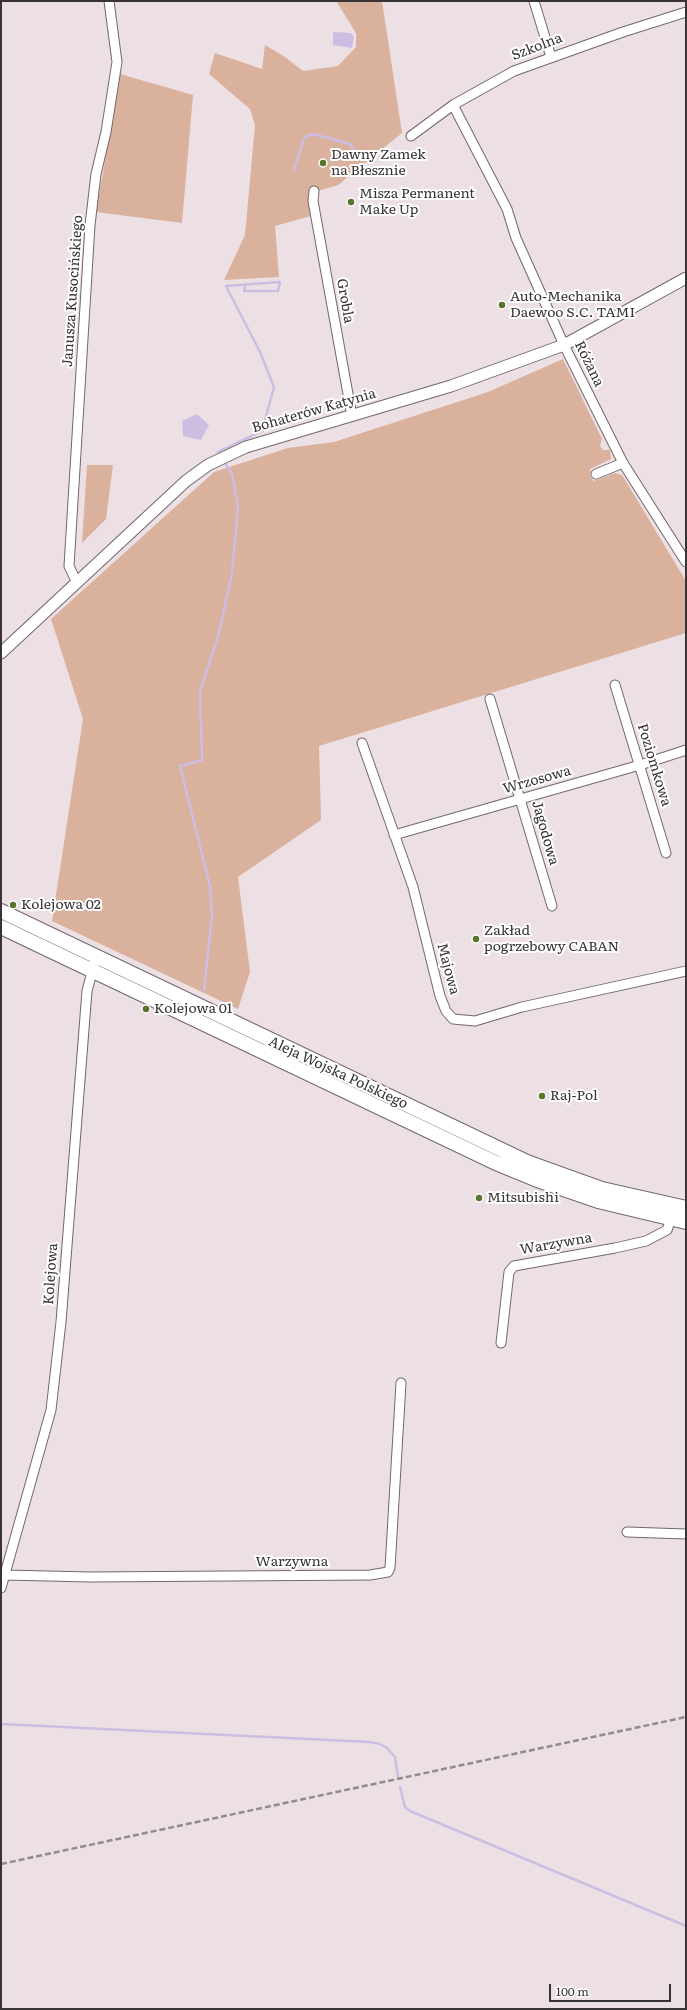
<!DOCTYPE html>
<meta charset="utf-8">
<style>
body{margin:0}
#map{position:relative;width:687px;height:2010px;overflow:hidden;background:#ede0e4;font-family:Literata,serif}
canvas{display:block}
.frame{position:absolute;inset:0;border:2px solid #383334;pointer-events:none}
.scale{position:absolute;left:549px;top:1984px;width:122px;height:18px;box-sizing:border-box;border:2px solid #383334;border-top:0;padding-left:5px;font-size:12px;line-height:14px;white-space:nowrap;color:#383334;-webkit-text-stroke:3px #fff;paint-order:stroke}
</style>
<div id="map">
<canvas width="687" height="2010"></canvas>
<div class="frame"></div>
<div class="scale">100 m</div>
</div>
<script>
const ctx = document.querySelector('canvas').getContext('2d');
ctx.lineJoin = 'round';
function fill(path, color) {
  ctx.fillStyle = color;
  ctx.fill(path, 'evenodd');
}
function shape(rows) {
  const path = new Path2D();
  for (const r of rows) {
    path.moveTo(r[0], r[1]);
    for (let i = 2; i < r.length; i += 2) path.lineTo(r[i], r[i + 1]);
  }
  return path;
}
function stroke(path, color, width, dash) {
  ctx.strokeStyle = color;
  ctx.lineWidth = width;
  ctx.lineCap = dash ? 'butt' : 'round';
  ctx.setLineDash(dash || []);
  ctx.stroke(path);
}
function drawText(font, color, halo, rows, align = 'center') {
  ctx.font = font + ' Literata,serif';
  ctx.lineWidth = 4;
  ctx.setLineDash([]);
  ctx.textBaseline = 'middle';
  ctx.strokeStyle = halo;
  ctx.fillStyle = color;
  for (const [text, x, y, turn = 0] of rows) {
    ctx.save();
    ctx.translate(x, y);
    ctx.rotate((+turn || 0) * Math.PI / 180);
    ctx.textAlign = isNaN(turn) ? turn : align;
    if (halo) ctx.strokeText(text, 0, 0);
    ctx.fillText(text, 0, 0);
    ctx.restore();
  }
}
fill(shape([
 [336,1,382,1,402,133,338,185,308,194,311,216,275,226,279,277,224,280,245,235,255,125,250,109,209,74,215,53,262,69,265,45,285,57,303,71,338,66,356,47,356,33],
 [120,74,193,95,182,223,96,212],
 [563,359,602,439,600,446,603,450,610,450,611,459,590,469,590,476,594,481,615,473,622,475,686,581,686,633,319,746,321,820,238,877,250,972,238,1009,52,921,83,719,51,619,214,472,288,448,334,442,488,392],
 [87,465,113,465,106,519,82,543]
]), '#d9b19c');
fill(shape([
 [335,32,351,33,354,37,352,48,333,45,333,33],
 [197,414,209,425,201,440,183,436,182,421]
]), '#cdbde3');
stroke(shape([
 [294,170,302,144,305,137,313,134,350,144,354,150],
 [221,456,218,452,262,431,274,387,260,352,226,286,280,282,278,291,244,291,245,286],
 [204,990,212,916,210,886,180,766,202,760,200,691,219,633,232,573,238,507,232,474,223,460],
 [1,1724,370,1742,380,1744,387,1748,395,1757,398,1776],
 [400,1787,405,1807,410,1811,686,1926]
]), '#cdbde3', 2.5);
const minor = shape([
 [534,1,551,57],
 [453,105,507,209,516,238,564,345,623,463,686,562],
 [411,136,453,105,514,71,623,32,686,12],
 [314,191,313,201,352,416],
 [596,474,623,463],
 [77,583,69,566,90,225,96,174,106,132,117,62,109,1],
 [615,685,666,853],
 [490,699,552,906],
 [362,743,413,887,440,996,446,1011,453,1019,475,1021,522,1007,686,971],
 [394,835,640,765,686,750],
 [501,1343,509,1272,514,1266,615,1248,646,1241,667,1230,671,1219],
 [627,1532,686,1534],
 [5,1575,90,1577,370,1575,388,1572,390,1568,401,1383],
 [1,1588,51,1410,61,1322,87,991,96,957]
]);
const tertiary = shape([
 [1,653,186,481,208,465,246,447,451,386,564,345,686,278]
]);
const primary = shape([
 [1,911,527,1162,602,1189,686,1208],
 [1,927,496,1163,540,1181,598,1201,686,1222]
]);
stroke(minor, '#73676b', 11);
stroke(tertiary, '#73676b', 13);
stroke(primary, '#73676b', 16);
stroke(minor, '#fff', 9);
stroke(tertiary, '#fff', 11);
stroke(primary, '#fff', 14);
stroke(shape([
 [1,1864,686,1717]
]), '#938a8d', 2.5, [6, 3]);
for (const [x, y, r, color] of [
 [323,163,4,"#58752b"],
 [351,202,4,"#58752b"],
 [502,305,4,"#58752b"],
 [13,905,4,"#58752b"],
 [476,939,4,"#58752b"],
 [146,1009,4,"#58752b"],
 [542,1096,4,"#58752b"],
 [479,1198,4,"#58752b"]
]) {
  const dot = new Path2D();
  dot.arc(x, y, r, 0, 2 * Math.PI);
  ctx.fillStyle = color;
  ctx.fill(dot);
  stroke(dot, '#fff', 1.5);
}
drawText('14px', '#383334', '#fff', [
 ["Szkolna",537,47,-21],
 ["Janusza Kusocińskiego",73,291,-86],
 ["Grobla",345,301,80],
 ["Różana",589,364,64],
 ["Bohaterów Katynia",314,411,-16],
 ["Poziomkowa",654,765,73],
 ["Wrzosowa",537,780,-16],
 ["Jagodowa",545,833,74],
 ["Majowa",448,969,75],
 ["Aleja Wojska Polskiego",338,1073,25],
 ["Warzywna",556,1244,-10],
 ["Kolejowa",51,1274,-86],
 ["Warzywna",292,1562]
]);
drawText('14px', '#383334', '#fff', [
 ["Dawny Zamek",331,155],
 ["na Błesznie",331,171],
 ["Misza Permanent",359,194],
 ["Make Up",359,210],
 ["Auto-Mechanika",510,297],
 ["Daewoo S.C. TAMI",510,313],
 ["Kolejowa 02",21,905],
 ["Zakład",484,931],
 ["pogrzebowy CABAN",484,947],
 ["Kolejowa 01",154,1009],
 ["Raj-Pol",550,1096],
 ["Mitsubishi",487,1198]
], 'left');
</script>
